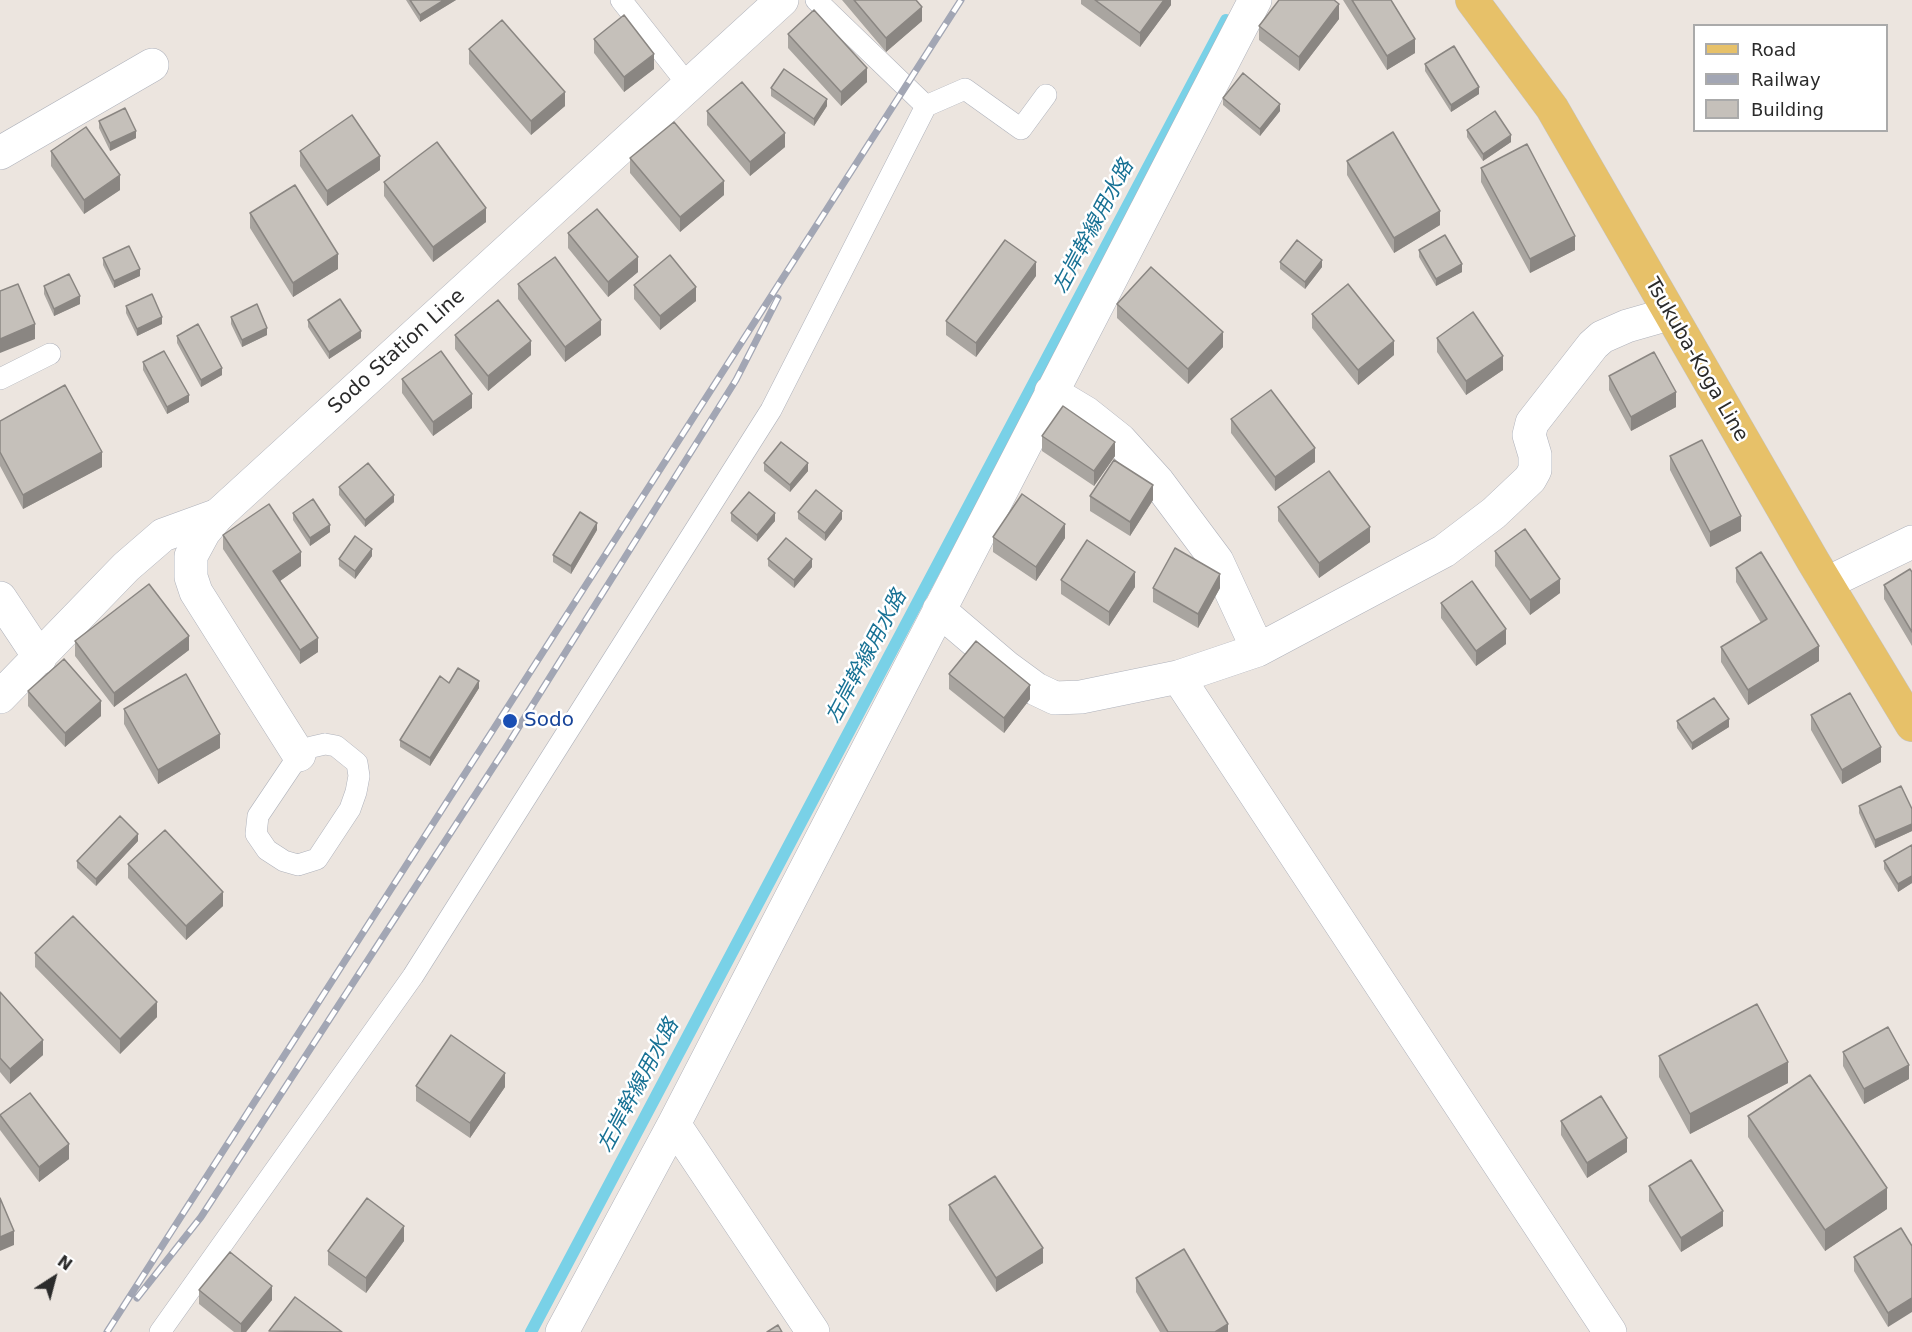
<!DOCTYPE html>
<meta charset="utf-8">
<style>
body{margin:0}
#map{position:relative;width:1912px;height:1332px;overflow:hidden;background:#ece5df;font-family:"DejaVu Sans",sans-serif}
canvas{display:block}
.legend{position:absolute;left:1693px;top:24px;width:195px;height:108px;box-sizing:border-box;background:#fff;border:2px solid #aaa;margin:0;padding:8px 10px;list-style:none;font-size:18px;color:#2b2b2b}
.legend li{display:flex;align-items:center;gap:12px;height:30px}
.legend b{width:30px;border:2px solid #aaa}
.north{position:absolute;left:24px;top:1248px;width:60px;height:60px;-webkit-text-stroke:4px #fff;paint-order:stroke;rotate:36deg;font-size:16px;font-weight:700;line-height:24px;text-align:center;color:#2b2b2b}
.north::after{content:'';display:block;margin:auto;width:21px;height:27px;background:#2b2b2b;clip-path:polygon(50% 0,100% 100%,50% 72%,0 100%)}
</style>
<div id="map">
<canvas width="1912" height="1332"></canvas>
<ul class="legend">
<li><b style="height:8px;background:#e7c169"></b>Road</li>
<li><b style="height:8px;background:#a2a6b4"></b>Railway</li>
<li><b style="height:16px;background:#c5c0ba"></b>Building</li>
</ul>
<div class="north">N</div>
</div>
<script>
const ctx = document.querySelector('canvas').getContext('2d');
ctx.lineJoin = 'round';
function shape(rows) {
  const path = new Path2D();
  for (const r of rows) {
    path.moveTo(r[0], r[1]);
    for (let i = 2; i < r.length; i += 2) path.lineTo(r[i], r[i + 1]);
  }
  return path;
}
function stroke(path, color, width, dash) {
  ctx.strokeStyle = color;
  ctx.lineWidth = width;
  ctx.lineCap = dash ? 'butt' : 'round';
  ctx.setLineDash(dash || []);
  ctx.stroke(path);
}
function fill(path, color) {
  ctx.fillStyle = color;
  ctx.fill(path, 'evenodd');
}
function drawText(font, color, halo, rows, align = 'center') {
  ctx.font = font + ' "DejaVu Sans","Noto Sans JP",sans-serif';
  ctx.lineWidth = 5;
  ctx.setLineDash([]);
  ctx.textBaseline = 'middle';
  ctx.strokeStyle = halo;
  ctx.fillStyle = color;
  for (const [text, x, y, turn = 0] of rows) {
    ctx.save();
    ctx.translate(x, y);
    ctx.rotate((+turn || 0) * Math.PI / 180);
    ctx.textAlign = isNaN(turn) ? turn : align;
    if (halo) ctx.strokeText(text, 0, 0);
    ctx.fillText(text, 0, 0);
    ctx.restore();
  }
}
stroke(shape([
 [531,1332,1226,20]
]), '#79d1e7', 12);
const service = shape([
 [621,0,689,86],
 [816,0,926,106],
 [0,379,50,354],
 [325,744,336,746,357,763,359,776,356,792,350,809,317,859,298,865,284,861,267,850,256,834,258,816,299,755,312,747,325,744],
 [160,1332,413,976,771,410,926,106,965,89,1021,129,1046,95]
]);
const minor = shape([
 [0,153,152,65],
 [1051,392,1086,413,1120,440,1158,482,1217,561,1258,650],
 [1827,583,1912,542],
 [0,598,40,658],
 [939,610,1006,667,1036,689,1055,698,1081,697,1178,677,1258,650,1444,551,1494,513,1530,479,1535,470,1535,455,1529,435,1532,423,1593,345,1602,337,1627,326,1669,314],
 [1178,677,1610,1332],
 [0,697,126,567,163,535,218,515],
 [674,1124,813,1332],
 [562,1332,674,1124,1255,0]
]);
const secondary = shape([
 [299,755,196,592,191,577,191,556,204,532,218,515,782,0]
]);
const primary = shape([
 [1472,0,1552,108,1813,561,1912,725]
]);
stroke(service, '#afb2bb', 22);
stroke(minor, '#afb2bb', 34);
stroke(secondary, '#afb2bb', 34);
stroke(primary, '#c4c4c4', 34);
stroke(service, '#fff', 21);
stroke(minor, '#fff', 33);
stroke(secondary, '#fff', 33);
stroke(primary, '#e7c169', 33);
const rail = shape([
 [137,1298,201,1217,505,749,736,380,778,298],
 [107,1332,961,0]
]);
stroke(rail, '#a2a6b4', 7);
stroke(rail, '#fff', 4.5, [14]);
fill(shape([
 [406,0,456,0,420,22],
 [842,0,916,0,922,21,886,52],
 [1081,0,1171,0,1171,5,1140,47,1081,4],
 [1343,0,1391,0,1415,53,1387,70],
 [1339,19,1299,71,1259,40,1259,26],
 [788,34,867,82,841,106,788,48],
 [594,39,654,69,624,92,594,53],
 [469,49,565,106,531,135,469,64],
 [1425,64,1479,94,1451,112,1425,71],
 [771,88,827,106,814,126,771,96],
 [1223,98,1280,111,1260,136,1223,105],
 [707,111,785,147,750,176,707,125],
 [99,121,136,138,110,151,99,128],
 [1467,130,1511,142,1483,161,1467,137],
 [51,151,120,190,84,214,51,166],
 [300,151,380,170,327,206,300,166],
 [630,158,724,195,680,232,630,173],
 [1347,161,1440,225,1394,253,1347,175],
 [1481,168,1575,250,1530,273,1481,182],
 [384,182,486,222,433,262,384,196],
 [250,213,338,269,293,297,250,228],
 [568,233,638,272,608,297,568,248],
 [1419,250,1462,272,1436,286,1419,257],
 [103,258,140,276,114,288,103,265],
 [1280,262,1322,267,1305,289,1280,269],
 [1036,276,976,357,946,335,946,321],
 [518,284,601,335,565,362,518,299],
 [634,285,696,301,660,330,634,299],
 [44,286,80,304,54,316,44,294],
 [1117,304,1223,347,1188,384,1117,318],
 [126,306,162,324,137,336,126,313],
 [1312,314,1394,355,1358,385,1312,328],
 [231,317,267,335,242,347,231,324],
 [308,320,361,338,329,359,308,327],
 [455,335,531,355,488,391,455,349],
 [177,336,222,375,201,387,177,343],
 [1437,338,1503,370,1466,395,1437,352],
 [143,362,189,402,167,414,143,370],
 [1609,376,1676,407,1631,431,1609,390],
 [402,379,472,408,433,436,402,393],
 [1231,419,1315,462,1275,491,1231,433],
 [0,421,102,467,23,509,0,466],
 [1042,436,1115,456,1094,486,1042,451],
 [1670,456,1741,531,1710,547,1670,470],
 [764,463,808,471,790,492,764,471],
 [339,487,394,502,365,527,339,495],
 [1090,496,1153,500,1130,536,1090,511],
 [1278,507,1370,542,1319,578,1278,521],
 [798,512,842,519,825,541,798,519],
 [293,513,330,532,310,546,293,520],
 [731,513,775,521,757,542,731,521],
 [597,530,571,574,553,562,553,555],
 [223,535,301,566,280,581,318,652,300,664,223,549],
 [993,537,1065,538,1036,581,993,552],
 [1495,551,1560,593,1530,615,1495,566],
 [372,556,355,579,339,566,339,559],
 [768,559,812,567,794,588,768,566],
 [1736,568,1819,661,1748,705,1721,662,1721,647,1761,623,1736,582],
 [1912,572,1912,646,1884,599,1884,585],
 [1061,580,1135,587,1109,626,1061,594],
 [1153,588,1220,588,1198,628,1153,602],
 [1441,603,1506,644,1476,666,1441,618],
 [75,641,189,650,114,707,75,656],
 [949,674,1030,699,1004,733,949,689],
 [449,683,479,688,430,766,400,747,400,740],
 [28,691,101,716,65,747,28,706],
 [124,709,220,748,158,784,124,724],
 [1811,715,1881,762,1842,784,1811,730],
 [1677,721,1729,727,1692,750,1677,728],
 [1859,806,1912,809,1912,831,1875,848,1859,813],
 [138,841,96,886,77,868,77,861],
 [1912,845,1912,883,1898,892,1884,869,1884,861],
 [128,864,223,906,186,940,128,878],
 [35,953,157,1017,120,1054,35,967],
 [0,992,43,1055,10,1084,0,1072],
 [1843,1052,1909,1079,1864,1104,1843,1066],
 [1659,1056,1788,1083,1690,1134,1659,1077],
 [416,1086,505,1087,470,1138,416,1101],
 [0,1115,69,1159,39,1182,0,1130],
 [1748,1116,1887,1209,1825,1251,1748,1137],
 [1561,1121,1627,1152,1587,1178,1561,1135],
 [1649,1186,1723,1226,1681,1252,1649,1201],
 [949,1205,1043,1263,996,1292,949,1220],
 [1901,1228,1888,1327,1854,1271,1854,1257],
 [404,1241,366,1293,328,1265,328,1251],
 [1136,1278,1228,1332,1160,1332,1136,1292],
 [199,1290,272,1300,246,1332,234,1332,199,1304]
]), '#a9a5a0');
fill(shape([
 [444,0,456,0,420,22,420,15],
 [1164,0,1171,0,1171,5,1140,47,1140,33],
 [1339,4,1339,19,1299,71,1299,57],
 [922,7,922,21,886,52,886,38],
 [1415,39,1415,53,1387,70,1387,56],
 [654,54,654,69,624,92,624,77],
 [867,68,867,82,841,106,841,92],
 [1479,87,1479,94,1451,112,1451,105],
 [565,92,565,106,531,135,531,121],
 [827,99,827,106,814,126,814,119],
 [1280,104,1280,111,1260,136,1260,129],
 [136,131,136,138,110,151,110,143],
 [785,133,785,147,750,176,750,162],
 [1511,135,1511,142,1483,161,1483,154],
 [380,156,380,170,327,206,327,191],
 [120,175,120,190,84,214,84,200],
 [724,181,724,195,680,232,680,217],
 [486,208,486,222,433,262,433,247],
 [1440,211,1440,225,1394,253,1394,238],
 [1575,236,1575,250,1530,273,1530,259],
 [338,254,338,269,293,297,293,283],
 [638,257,638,272,608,297,608,282],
 [1322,260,1322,267,1305,289,1305,282],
 [1036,262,1036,276,976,357,976,343],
 [1462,264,1462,272,1436,286,1436,279],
 [140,269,140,276,114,288,114,281],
 [696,287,696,301,660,330,660,316],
 [80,296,80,304,54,316,54,309],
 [162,317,162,324,137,336,137,329],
 [601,320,601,335,565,362,565,347],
 [35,324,35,339,0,353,0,339],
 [267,328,267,335,242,347,242,340],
 [361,331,361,338,329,359,329,352],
 [1223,332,1223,347,1188,384,1188,369],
 [531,341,531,355,488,391,488,376],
 [1394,341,1394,355,1358,385,1358,370],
 [1503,356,1503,370,1466,395,1466,381],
 [222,368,222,375,201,387,201,380],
 [1676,392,1676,407,1631,431,1631,417],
 [472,394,472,408,433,436,433,422],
 [189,395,189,402,167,414,167,407],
 [1115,442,1115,456,1094,486,1094,471],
 [1315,448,1315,462,1275,491,1275,477],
 [102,452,102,467,23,509,23,495],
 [808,463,808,471,790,492,790,485],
 [1153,485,1153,500,1130,536,1130,522],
 [394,495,394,502,365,527,365,520],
 [842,511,842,519,825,541,825,533],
 [775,513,775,521,757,542,757,535],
 [1741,516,1741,531,1710,547,1710,532],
 [597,523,597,530,571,574,571,566],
 [1065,524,1065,538,1036,581,1036,567],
 [330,525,330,532,310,546,310,538],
 [1370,527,1370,542,1319,578,1319,563],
 [372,549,372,556,355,579,355,571],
 [301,552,301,566,273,586,273,571],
 [812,559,812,567,794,588,794,580],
 [1135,572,1135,587,1109,626,1109,612],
 [1220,574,1220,588,1198,628,1198,614],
 [1560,579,1560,593,1530,615,1530,600],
 [1506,629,1506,644,1476,666,1476,651],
 [189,636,189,650,114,707,114,693],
 [318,638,318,652,300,664,300,650],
 [1819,646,1819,661,1748,705,1748,690],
 [479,681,479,688,430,766,430,758],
 [1030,685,1030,699,1004,733,1004,718],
 [101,701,101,716,65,747,65,733],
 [1729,719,1729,727,1692,750,1692,743],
 [220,734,220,748,158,784,158,770],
 [1881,747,1881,762,1842,784,1842,770],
 [1912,824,1912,831,1875,848,1875,840],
 [138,834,138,841,96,886,96,879],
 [1912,876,1912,883,1898,892,1898,884],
 [223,892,223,906,186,940,186,926],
 [157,1002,157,1017,120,1054,120,1039],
 [43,1040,43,1055,10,1084,10,1069],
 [1788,1062,1788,1083,1690,1134,1690,1114],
 [1909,1065,1909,1079,1864,1104,1864,1089],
 [505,1073,505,1087,470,1138,470,1123],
 [1627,1138,1627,1152,1587,1178,1587,1163],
 [69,1144,69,1159,39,1182,39,1167],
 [1887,1188,1887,1209,1825,1251,1825,1230],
 [1723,1211,1723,1226,1681,1252,1681,1238],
 [404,1226,404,1241,366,1293,366,1278],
 [14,1231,14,1245,0,1251,0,1237],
 [1043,1248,1043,1263,996,1292,996,1278],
 [272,1286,272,1300,246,1332,241,1332,241,1324],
 [1912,1298,1912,1312,1888,1327,1888,1313],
 [1228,1324,1228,1332,1215,1332]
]), '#8a8682');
const building = shape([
 [410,0,444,0,420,15,410,0],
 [854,0,916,0,922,7,886,38,854,0],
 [1095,0,1164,0,1140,33,1095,0],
 [1279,0,1334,0,1339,4,1299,57,1259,26,1279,0],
 [1352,0,1391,0,1415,39,1387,56,1352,0],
 [814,10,867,68,841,92,788,34,814,10],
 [624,15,654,54,624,77,594,39,624,15],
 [502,20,565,92,531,121,469,49,502,20],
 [1454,46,1479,87,1451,105,1425,64,1454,46],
 [784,69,827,99,814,119,771,88,784,69],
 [1243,73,1280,104,1260,129,1223,98,1243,73],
 [742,82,785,133,750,162,707,111,742,82],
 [125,108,136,131,110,143,99,121,125,108],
 [1495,111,1511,135,1483,154,1467,130,1495,111],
 [352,115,380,156,327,191,300,151,352,115],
 [674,122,724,181,680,217,630,158,674,122],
 [86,127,120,175,84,200,51,151,86,127],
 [1393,132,1440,211,1394,238,1347,161,1393,132],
 [437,142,486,208,433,247,384,182,437,142],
 [1527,144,1575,236,1530,259,1481,168,1527,144],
 [295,185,338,254,293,283,250,213,295,185],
 [597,209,638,257,608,282,568,233,597,209],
 [1445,235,1462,264,1436,279,1419,250,1445,235],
 [1005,240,1036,262,976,343,946,321,1005,240],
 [1297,240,1322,260,1305,282,1280,262,1297,240],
 [129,246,140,269,114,281,103,258,129,246],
 [670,255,696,287,660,316,634,285,670,255],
 [555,257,601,320,565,347,518,284,555,257],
 [1151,267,1223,332,1188,369,1117,304,1151,267],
 [69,274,80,296,54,309,44,286,69,274],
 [18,284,35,324,0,339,0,291,18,284],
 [1348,284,1394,341,1358,370,1312,314,1348,284],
 [152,294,162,317,137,329,126,306,152,294],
 [340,299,361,331,329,352,308,320,340,299],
 [498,300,531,341,488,376,455,335,498,300],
 [257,304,267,328,242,340,231,317,257,304],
 [1473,312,1503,356,1466,381,1437,338,1473,312],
 [198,324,222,368,201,380,177,336,198,324],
 [164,351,189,395,167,407,143,362,164,351],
 [441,351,472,394,433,422,402,379,441,351],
 [1654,352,1676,392,1631,417,1609,376,1654,352],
 [65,385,102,452,23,495,0,452,0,421,65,385],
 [1271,390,1315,448,1275,477,1231,419,1271,390],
 [1063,406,1115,442,1094,471,1042,436,1063,406],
 [1702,440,1741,516,1710,532,1670,456,1702,440],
 [781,442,808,463,790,485,764,463,781,442],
 [1114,460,1153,485,1130,522,1090,496,1114,460],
 [368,463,394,495,365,520,339,487,368,463],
 [1329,471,1370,527,1319,563,1278,507,1329,471],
 [816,490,842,511,825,533,798,512,816,490],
 [749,492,775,513,757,535,731,513,749,492],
 [1022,494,1065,524,1036,567,993,537,1022,494],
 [313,499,330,525,310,538,293,513,313,499],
 [269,504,301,552,273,571,318,638,300,650,223,535,269,504],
 [580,512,597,523,571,566,553,555,580,512],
 [1525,529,1560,579,1530,600,1495,551,1525,529],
 [355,536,372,549,355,571,339,559,355,536],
 [786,538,812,559,794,580,768,559,786,538],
 [1087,540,1135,572,1109,612,1061,580,1087,540],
 [1175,548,1220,574,1198,614,1153,588,1175,548],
 [1761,552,1819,646,1748,690,1721,647,1767,619,1736,568,1761,552],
 [1910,569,1912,572,1912,632,1884,585,1910,569],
 [1472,581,1506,629,1476,651,1441,603,1472,581],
 [149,584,189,636,114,693,75,641,149,584],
 [976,641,1030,685,1004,718,949,674,976,641],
 [64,659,101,701,65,733,28,691,64,659],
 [458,668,479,681,430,758,400,740,440,676,449,683,458,668],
 [186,674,220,734,158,770,124,709,186,674],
 [1850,693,1881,747,1842,770,1811,715,1850,693],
 [1714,698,1729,719,1692,743,1677,721,1714,698],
 [1901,786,1912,809,1912,824,1875,840,1859,806,1901,786],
 [120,816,138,834,96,879,77,861,120,816],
 [165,830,223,892,186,926,128,864,165,830],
 [1912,845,1912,876,1898,884,1884,861,1912,845],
 [73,916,157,1002,120,1039,35,953,73,916],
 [0,992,43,1040,10,1069,0,1058,0,992],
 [1757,1004,1788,1062,1690,1114,1659,1056,1757,1004],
 [1888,1027,1909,1065,1864,1089,1843,1052,1888,1027],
 [451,1035,505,1073,470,1123,416,1086,451,1035],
 [1810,1075,1887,1188,1825,1230,1748,1116,1810,1075],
 [30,1093,69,1144,39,1167,0,1115,30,1093],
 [1601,1096,1627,1138,1587,1163,1561,1121,1601,1096],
 [1691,1160,1723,1211,1681,1238,1649,1186,1691,1160],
 [995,1176,1043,1248,996,1278,949,1205,995,1176],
 [0,1198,14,1231,0,1237,0,1198],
 [367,1198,404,1226,366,1278,328,1251,367,1198],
 [1901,1228,1912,1246,1912,1298,1888,1313,1854,1257,1901,1228],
 [1184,1249,1228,1324,1215,1332,1168,1332,1136,1278,1184,1249],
 [230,1252,272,1286,241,1324,199,1290,230,1252],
 [295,1297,342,1332,341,1332,269,1331,295,1297],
 [778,1325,782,1332,767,1332,778,1325]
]);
fill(building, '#c5c0ba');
stroke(building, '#8a8682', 1.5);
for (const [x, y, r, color] of [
 [510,721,8,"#1a4fb4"]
]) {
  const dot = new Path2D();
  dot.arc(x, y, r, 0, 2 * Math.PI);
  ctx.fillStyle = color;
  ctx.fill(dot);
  stroke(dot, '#fff', 2);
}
drawText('20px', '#2b2b2b', '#fff', [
 ["Sodo Station Line",397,352,-42],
 ["Tsukuba-Koga Line",1696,360,60]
]);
drawText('20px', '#164399', '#fff', [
 ["Sodo",524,721]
], 'left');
drawText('italic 21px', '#177194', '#fff', [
 ["左岸幹線用水路",1094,227,-62],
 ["左岸幹線用水路",867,657,-62],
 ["左岸幹線用水路",639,1086,-62]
]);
</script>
